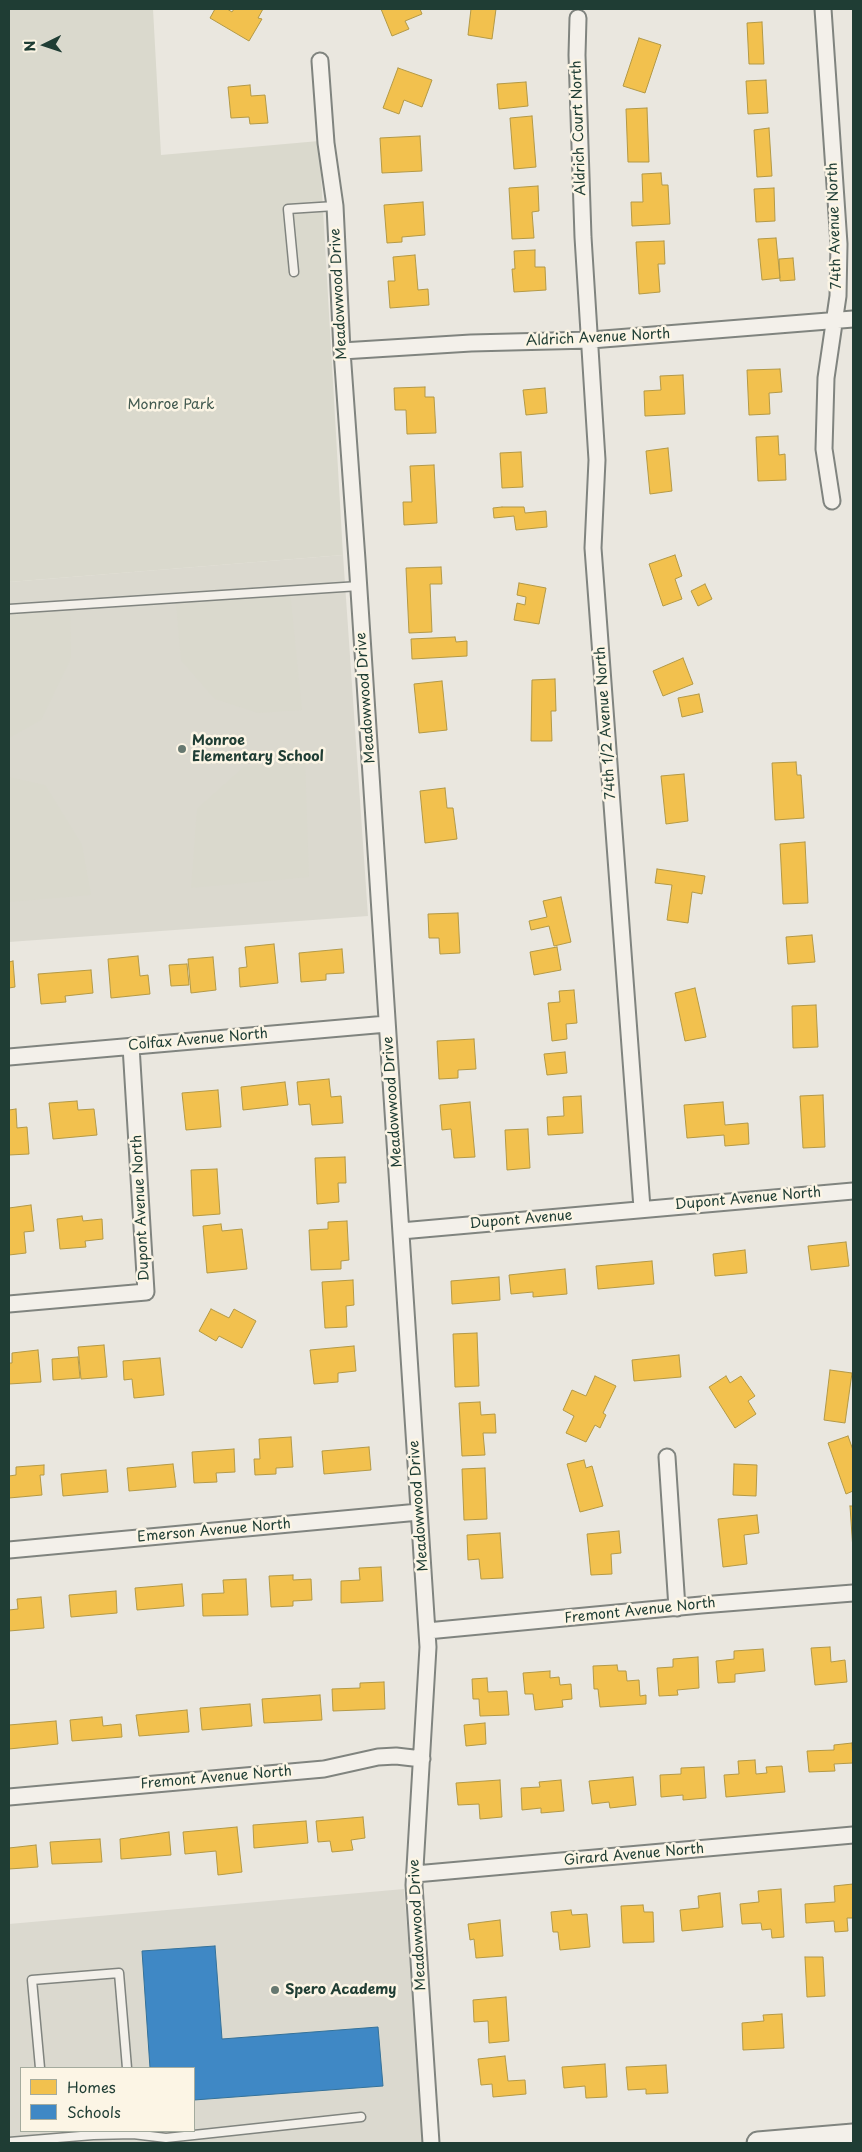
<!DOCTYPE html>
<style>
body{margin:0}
#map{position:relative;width:862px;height:2152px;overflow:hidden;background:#eae7df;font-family:"Playpen Sans",sans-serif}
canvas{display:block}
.frame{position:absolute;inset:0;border:10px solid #1f3d34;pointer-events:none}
.legend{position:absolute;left:20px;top:2067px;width:175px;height:65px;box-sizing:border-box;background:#fcf5e5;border:1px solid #a4ab9e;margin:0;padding:6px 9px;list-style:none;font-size:15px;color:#1f3d34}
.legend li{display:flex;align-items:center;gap:10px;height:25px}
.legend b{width:25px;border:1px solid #a4ab9e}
.north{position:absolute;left:20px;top:20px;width:50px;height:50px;-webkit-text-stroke:4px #fcf5e5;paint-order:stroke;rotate:266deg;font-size:14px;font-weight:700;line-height:20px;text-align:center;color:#1f3d34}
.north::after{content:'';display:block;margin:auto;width:18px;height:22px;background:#1f3d34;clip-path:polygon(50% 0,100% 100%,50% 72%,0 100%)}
</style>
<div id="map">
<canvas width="862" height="2152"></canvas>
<div class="frame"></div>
<ul class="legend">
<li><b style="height:14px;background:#f2c14e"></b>Homes</li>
<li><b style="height:14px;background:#3f88c5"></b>Schools</li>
</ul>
<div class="north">N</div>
</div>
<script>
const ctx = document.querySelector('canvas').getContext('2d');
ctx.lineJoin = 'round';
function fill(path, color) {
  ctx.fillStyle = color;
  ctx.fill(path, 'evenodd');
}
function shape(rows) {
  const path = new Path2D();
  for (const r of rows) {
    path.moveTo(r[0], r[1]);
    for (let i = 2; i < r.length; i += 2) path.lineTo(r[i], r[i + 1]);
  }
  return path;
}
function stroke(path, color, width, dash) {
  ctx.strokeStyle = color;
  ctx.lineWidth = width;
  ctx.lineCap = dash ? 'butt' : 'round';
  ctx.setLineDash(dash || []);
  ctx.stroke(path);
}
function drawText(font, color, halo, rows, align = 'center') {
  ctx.font = font + ' "Playpen Sans",sans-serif';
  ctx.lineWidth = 5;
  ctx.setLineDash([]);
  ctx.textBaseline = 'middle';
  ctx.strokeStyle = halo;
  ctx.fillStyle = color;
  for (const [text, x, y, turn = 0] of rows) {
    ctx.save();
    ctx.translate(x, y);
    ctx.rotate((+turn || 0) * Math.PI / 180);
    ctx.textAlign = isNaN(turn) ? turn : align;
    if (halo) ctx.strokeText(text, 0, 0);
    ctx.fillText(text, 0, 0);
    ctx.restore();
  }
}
fill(shape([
 [343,555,368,916,9,942,9,582],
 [404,1889,424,2143,9,2143,9,1924],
 [21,2068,194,2068,194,2131,21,2131]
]), '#dbd9cf');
fill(shape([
 [9,9,153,9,161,155,319,141,343,555,9,582],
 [290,591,302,710,258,713,215,699,181,660,176,604],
 [70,603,71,658,41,720,9,738,9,611],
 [305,758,309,877,191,888,197,809,244,767],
 [9,777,45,785,82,845,91,895,9,902]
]), '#dad9cd');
const homes = shape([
 [215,9,227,9,232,12,234,9,263,9,258,18,262,19,249,41,210,18,215,9],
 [381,9,420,9,422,14,405,21,409,29,392,36,381,9],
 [471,9,496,9,492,39,468,35,471,9],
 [762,22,764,64,749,64,747,23,762,22],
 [639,38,661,45,645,93,623,86,639,38],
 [398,68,432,80,422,107,404,100,399,114,383,108,398,68],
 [766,80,768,113,748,114,746,81,766,80],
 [526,82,528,106,499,109,497,84,526,82],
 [250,85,251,96,265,95,268,123,250,124,249,117,231,118,228,87,250,85],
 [647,108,649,162,628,162,626,109,647,108],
 [532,116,536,167,514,169,510,118,532,116],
 [769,128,772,176,757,177,754,130,769,128],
 [420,136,422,171,382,173,380,138,420,136],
 [661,173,662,185,668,185,670,224,632,226,631,202,643,202,642,174,661,173],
 [538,186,539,211,532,212,534,238,512,239,509,188,538,186],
 [774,188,775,221,756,222,754,189,774,188],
 [423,202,425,235,402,237,402,242,387,243,384,205,423,202],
 [776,238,780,278,762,280,758,239,776,238],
 [664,241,665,264,658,264,660,292,639,294,636,242,664,241],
 [535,250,535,267,545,267,546,290,514,292,512,269,515,269,514,251,535,250],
 [415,255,418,290,428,289,429,305,390,308,388,281,395,281,393,257,415,255],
 [793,258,795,280,780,281,779,259,793,258],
 [780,369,782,392,769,393,770,414,749,415,747,370,780,369],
 [683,375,685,414,645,416,644,391,661,390,660,376,683,375],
 [425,387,425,397,434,397,436,433,407,434,406,410,395,410,394,388,425,387],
 [545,388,547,413,526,415,523,390,545,388],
 [778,436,779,455,785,454,786,480,758,481,756,437,778,436],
 [668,448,672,491,650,494,646,451,668,448],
 [521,452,523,487,502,488,500,453,521,452],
 [434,465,437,523,404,525,403,502,412,502,410,466,434,465],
 [502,507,524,507,525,513,546,511,547,527,516,530,514,516,494,518,493,508,502,507],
 [675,555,682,576,675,579,682,599,663,606,649,564,675,555],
 [441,567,442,584,430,584,432,632,409,633,406,568,441,567],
 [519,583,546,588,539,624,514,620,517,603,525,605,526,597,517,595,519,583],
 [705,584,712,599,698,606,691,591,705,584],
 [455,637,456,642,467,641,467,656,412,659,411,639,455,637],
 [683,658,693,684,663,696,653,671,683,658],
 [555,679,556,711,551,711,552,741,531,741,532,680,555,679],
 [442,681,447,730,419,733,414,684,442,681],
 [699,694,703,712,682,717,678,698,699,694],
 [796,762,797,775,801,775,804,818,775,820,772,763,796,762],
 [684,774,688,821,666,824,661,776,684,774],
 [445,788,447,808,453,808,457,839,425,843,420,791,445,788],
 [805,842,808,903,783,904,780,844,805,842],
 [657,869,705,876,702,894,692,892,688,923,667,920,672,885,655,883,657,869],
 [561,897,571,942,554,946,549,926,531,930,529,921,547,917,543,901,561,897],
 [458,913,460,953,440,954,439,938,429,938,428,914,458,913],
 [812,935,815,962,788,964,786,937,812,935],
 [274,944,278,983,240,987,239,968,247,967,245,947,274,944],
 [557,947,561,970,534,975,530,952,557,947],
 [342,949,344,973,326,974,326,980,301,982,299,953,342,949],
 [138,956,140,976,148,975,150,994,111,998,108,959,138,956],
 [213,957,216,990,191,993,188,959,213,957],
 [13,961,15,987,9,988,9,962,13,961],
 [187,964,189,985,171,986,169,965,187,964],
 [91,970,93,993,65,996,66,1002,41,1004,38,974,91,970],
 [695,988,706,1037,685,1041,675,993,695,988],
 [574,990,577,1023,566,1024,567,1039,552,1041,548,1003,560,1002,559,991,574,990],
 [816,1005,818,1047,793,1048,792,1006,816,1005],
 [474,1039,476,1069,458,1070,458,1078,439,1079,437,1041,474,1039],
 [565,1052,567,1073,547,1075,544,1054,565,1052],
 [329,1079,331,1097,341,1096,343,1123,312,1125,310,1104,299,1105,297,1082,329,1079],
 [285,1082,288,1105,243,1110,241,1087,285,1082],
 [218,1090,221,1127,186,1130,182,1093,218,1090],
 [823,1095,825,1147,803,1148,800,1096,823,1095],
 [581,1096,583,1133,548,1135,547,1117,564,1116,563,1097,581,1096],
 [77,1101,78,1110,94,1109,97,1135,53,1139,49,1103,77,1101],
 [470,1102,475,1157,454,1158,451,1129,442,1130,440,1105,470,1102],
 [723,1102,725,1125,748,1123,749,1144,725,1146,724,1135,687,1138,684,1105,723,1102],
 [16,1109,17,1128,27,1127,29,1154,9,1155,9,1110,16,1109],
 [528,1129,530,1168,507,1170,505,1130,528,1129],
 [345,1157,346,1183,338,1183,339,1202,317,1204,315,1158,345,1157],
 [217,1169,220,1214,193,1216,191,1170,217,1169],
 [31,1205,34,1231,24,1232,26,1253,9,1255,9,1208,31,1205],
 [82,1216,83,1221,102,1219,103,1239,85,1241,86,1247,60,1249,57,1219,82,1216],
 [347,1221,349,1260,341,1261,341,1269,311,1270,309,1230,328,1229,328,1222,347,1221],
 [221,1224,222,1231,242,1229,247,1269,207,1273,203,1226,221,1224],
 [846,1242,849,1266,811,1270,808,1246,846,1242],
 [745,1250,747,1273,715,1276,713,1254,745,1250],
 [652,1261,654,1284,598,1289,596,1266,652,1261],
 [565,1269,567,1294,533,1297,533,1292,511,1294,509,1275,565,1269],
 [499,1277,500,1300,452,1304,451,1281,499,1277],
 [353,1280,354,1305,346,1306,347,1327,325,1328,322,1282,353,1280],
 [211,1309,229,1318,234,1309,256,1321,242,1348,219,1336,216,1341,199,1331,211,1309],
 [477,1333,479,1386,455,1387,453,1334,477,1333],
 [104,1345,107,1377,81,1379,78,1347,104,1345],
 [354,1346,356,1371,338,1373,338,1382,314,1384,310,1350,354,1346],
 [38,1350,41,1382,9,1384,9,1363,12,1363,12,1353,38,1350],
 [679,1355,681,1377,634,1381,632,1360,679,1355],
 [78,1357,80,1378,53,1380,52,1359,78,1357],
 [160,1358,164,1395,134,1398,132,1379,124,1380,123,1361,160,1358],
 [830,1370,852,1373,845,1423,824,1420,830,1370],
 [595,1376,616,1386,603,1413,606,1415,600,1428,595,1425,586,1442,566,1433,574,1416,563,1410,572,1390,586,1396,595,1376],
 [726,1376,730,1383,741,1376,755,1396,748,1401,756,1414,735,1428,709,1387,726,1376],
 [480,1402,481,1415,495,1414,496,1433,483,1433,485,1455,462,1456,459,1403,480,1402],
 [848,1436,853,1450,853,1491,846,1494,828,1443,848,1436],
 [291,1437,293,1467,276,1468,276,1474,255,1475,254,1459,260,1459,259,1439,291,1437],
 [369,1447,371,1470,324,1474,322,1451,369,1447],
 [234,1449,235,1472,216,1473,217,1482,194,1483,192,1452,234,1449],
 [584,1460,586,1468,592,1466,603,1506,580,1512,567,1464,584,1460],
 [173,1464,176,1487,129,1491,127,1468,173,1464],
 [734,1464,757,1465,756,1496,733,1495,734,1464],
 [44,1465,44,1475,40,1475,42,1495,9,1498,9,1476,16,1475,16,1467,44,1465],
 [485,1468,487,1519,464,1520,462,1469,485,1468],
 [106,1470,108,1492,63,1496,61,1474,106,1470],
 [850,1506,853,1506,853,1550,850,1506],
 [757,1515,759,1533,744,1535,747,1564,723,1567,718,1519,757,1515],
 [619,1531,621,1553,611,1554,612,1574,591,1575,587,1534,619,1531],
 [500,1533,503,1578,481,1579,479,1559,468,1560,467,1535,500,1533],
 [381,1567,383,1601,341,1603,341,1581,360,1580,359,1568,381,1567],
 [293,1575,293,1580,311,1579,312,1600,293,1601,293,1606,271,1607,269,1576,293,1575],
 [246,1579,248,1615,203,1616,202,1594,224,1593,223,1580,246,1579],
 [182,1584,184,1606,137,1610,135,1588,182,1584],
 [116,1591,117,1613,71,1617,69,1595,116,1591],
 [41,1597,44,1628,9,1631,9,1610,18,1609,17,1599,41,1597],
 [830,1647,831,1662,845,1660,847,1682,815,1685,811,1648,830,1647],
 [763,1649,765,1671,735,1674,735,1682,718,1683,716,1661,734,1659,734,1651,763,1649],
 [698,1657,699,1688,677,1690,678,1695,659,1696,657,1668,673,1667,673,1659,698,1657],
 [617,1665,618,1671,626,1671,627,1681,639,1680,640,1696,646,1695,646,1704,600,1707,598,1689,594,1689,593,1666,617,1665],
 [550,1671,550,1678,559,1677,560,1685,571,1684,572,1699,562,1700,563,1707,535,1710,533,1694,525,1694,523,1673,550,1671],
 [487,1678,488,1692,507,1691,509,1715,480,1716,479,1699,473,1699,472,1679,487,1678],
 [384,1682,385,1709,333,1711,332,1689,360,1688,360,1683,384,1682],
 [320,1695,322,1720,264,1723,262,1699,320,1695],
 [250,1704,252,1726,202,1730,200,1708,250,1704],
 [187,1710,189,1732,139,1736,136,1715,187,1710],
 [102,1717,103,1726,121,1724,122,1737,72,1741,70,1720,102,1717],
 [56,1721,58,1744,9,1749,9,1725,56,1721],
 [485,1723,486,1744,466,1746,464,1725,485,1723],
 [852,1743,853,1763,834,1764,835,1771,809,1772,807,1751,834,1750,834,1745,852,1743],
 [755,1760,756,1774,767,1773,766,1767,782,1766,785,1792,726,1797,724,1775,739,1774,738,1761,755,1760],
 [704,1767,706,1798,683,1800,683,1795,661,1797,660,1775,681,1774,681,1768,704,1767],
 [633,1777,636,1805,610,1808,609,1802,592,1804,589,1781,633,1777],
 [500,1780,502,1817,480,1819,479,1804,458,1805,456,1783,500,1780],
 [561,1780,564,1811,541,1813,541,1808,522,1810,521,1788,540,1787,539,1782,561,1780],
 [363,1817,365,1838,351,1840,353,1850,332,1852,330,1841,318,1842,316,1821,363,1817],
 [306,1821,308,1843,254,1848,253,1825,306,1821],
 [237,1827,242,1872,218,1875,216,1851,185,1854,183,1832,237,1827],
 [169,1832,171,1855,121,1859,120,1839,169,1832],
 [100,1839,102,1862,52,1864,50,1842,100,1839],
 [36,1845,38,1867,9,1869,9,1848,36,1845],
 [853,1884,853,1918,847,1918,848,1931,835,1932,834,1921,806,1923,805,1904,835,1902,834,1886,853,1884],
 [781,1889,784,1937,772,1938,771,1929,762,1930,761,1923,742,1924,740,1904,759,1902,758,1891,781,1889],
 [720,1893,723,1927,682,1931,680,1910,699,1908,698,1896,720,1893],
 [643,1905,644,1912,653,1912,654,1942,623,1943,621,1906,643,1905],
 [571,1910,572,1915,587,1914,590,1947,560,1950,558,1932,553,1932,551,1912,571,1910],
 [500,1920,503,1956,476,1958,474,1939,470,1940,468,1924,500,1920],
 [805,1957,823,1957,825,1996,807,1997,805,1957],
 [506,1997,509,2041,489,2043,488,2021,474,2022,473,2000,506,1997],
 [782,2014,784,2048,743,2050,742,2023,764,2021,763,2015,782,2014],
 [505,2056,508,2081,525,2080,526,2094,493,2097,492,2084,481,2085,478,2059,505,2056],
 [605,2064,607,2097,586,2098,585,2086,564,2088,562,2067,605,2064],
 [666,2065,668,2093,646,2094,646,2089,628,2090,626,2067,666,2065]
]);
fill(homes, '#f2c14e');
stroke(homes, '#b39946', 1);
const schools = shape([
 [215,1946,222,2039,378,2027,383,2086,194,2100,194,2068,150,2068,142,1951,215,1946]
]);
fill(schools, '#3f88c5');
stroke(schools, '#35729a', 1);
const lane = shape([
 [294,272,288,209,335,206],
 [9,609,359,586],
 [40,2068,32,1980,119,1973,127,2068],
 [9,2142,93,2135,133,2134,166,2138,361,2117]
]);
const street = shape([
 [823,9,839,244,838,296,826,378,824,449,832,501],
 [578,18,577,55,583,237,597,460,593,548,642,1208],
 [320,61,326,143,335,206,342,351,357,560,428,1647,414,1885,431,2143],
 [342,351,471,343,591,340,853,319],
 [9,1057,387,1024],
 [401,1231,853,1191],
 [9,1304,146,1292,131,1046],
 [667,1457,677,1608],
 [9,1550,419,1512],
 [427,1631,701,1605,853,1593],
 [9,1797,324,1769,378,1757,396,1756,422,1759],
 [415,1874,853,1835]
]);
const secondary = shape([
 [758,2143,853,2135]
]);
stroke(lane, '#80847f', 11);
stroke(street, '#80847f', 19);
stroke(secondary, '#80847f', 25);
stroke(lane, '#f3f0ea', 8);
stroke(street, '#f3f0ea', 15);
stroke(secondary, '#f3f0ea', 21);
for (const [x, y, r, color] of [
 [182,749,5,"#667870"],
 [275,1990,5,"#667870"]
]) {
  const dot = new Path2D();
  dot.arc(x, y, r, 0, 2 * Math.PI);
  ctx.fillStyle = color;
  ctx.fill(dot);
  stroke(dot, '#fcf5e5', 2);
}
drawText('14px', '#1f3d34', '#fcf5e5', [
 ["Aldrich Court North",579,128,-92],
 ["74th Avenue North",835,226,-92],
 ["Meadowwood Drive",339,294,-93],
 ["Aldrich Avenue North",598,338,-3],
 ["Meadowwood Drive",366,698,-94],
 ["74th 1/2 Avenue North",606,723,-94],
 ["Colfax Avenue North",198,1040,-5],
 ["Meadowwood Drive",393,1102,-94],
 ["Dupont Avenue North",748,1199,-5],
 ["Dupont Avenue North",141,1208,-93],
 ["Dupont Avenue",521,1220,-5],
 ["Meadowwood Drive",419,1506,-94],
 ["Emerson Avenue North",214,1531,-5],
 ["Fremont Avenue North",640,1611,-6],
 ["Fremont Avenue North",216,1778,-5],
 ["Girard Avenue North",634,1855,-5],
 ["Meadowwood Drive",418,1925,-93]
]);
drawText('14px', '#425a50', '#fcf5e5', [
 ["Monroe Park",171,405]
]);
drawText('bold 14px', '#1f3d34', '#fcf5e5', [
 ["Monroe",192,741],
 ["Elementary School",192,757],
 ["Spero Academy",285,1990]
], 'left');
</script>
